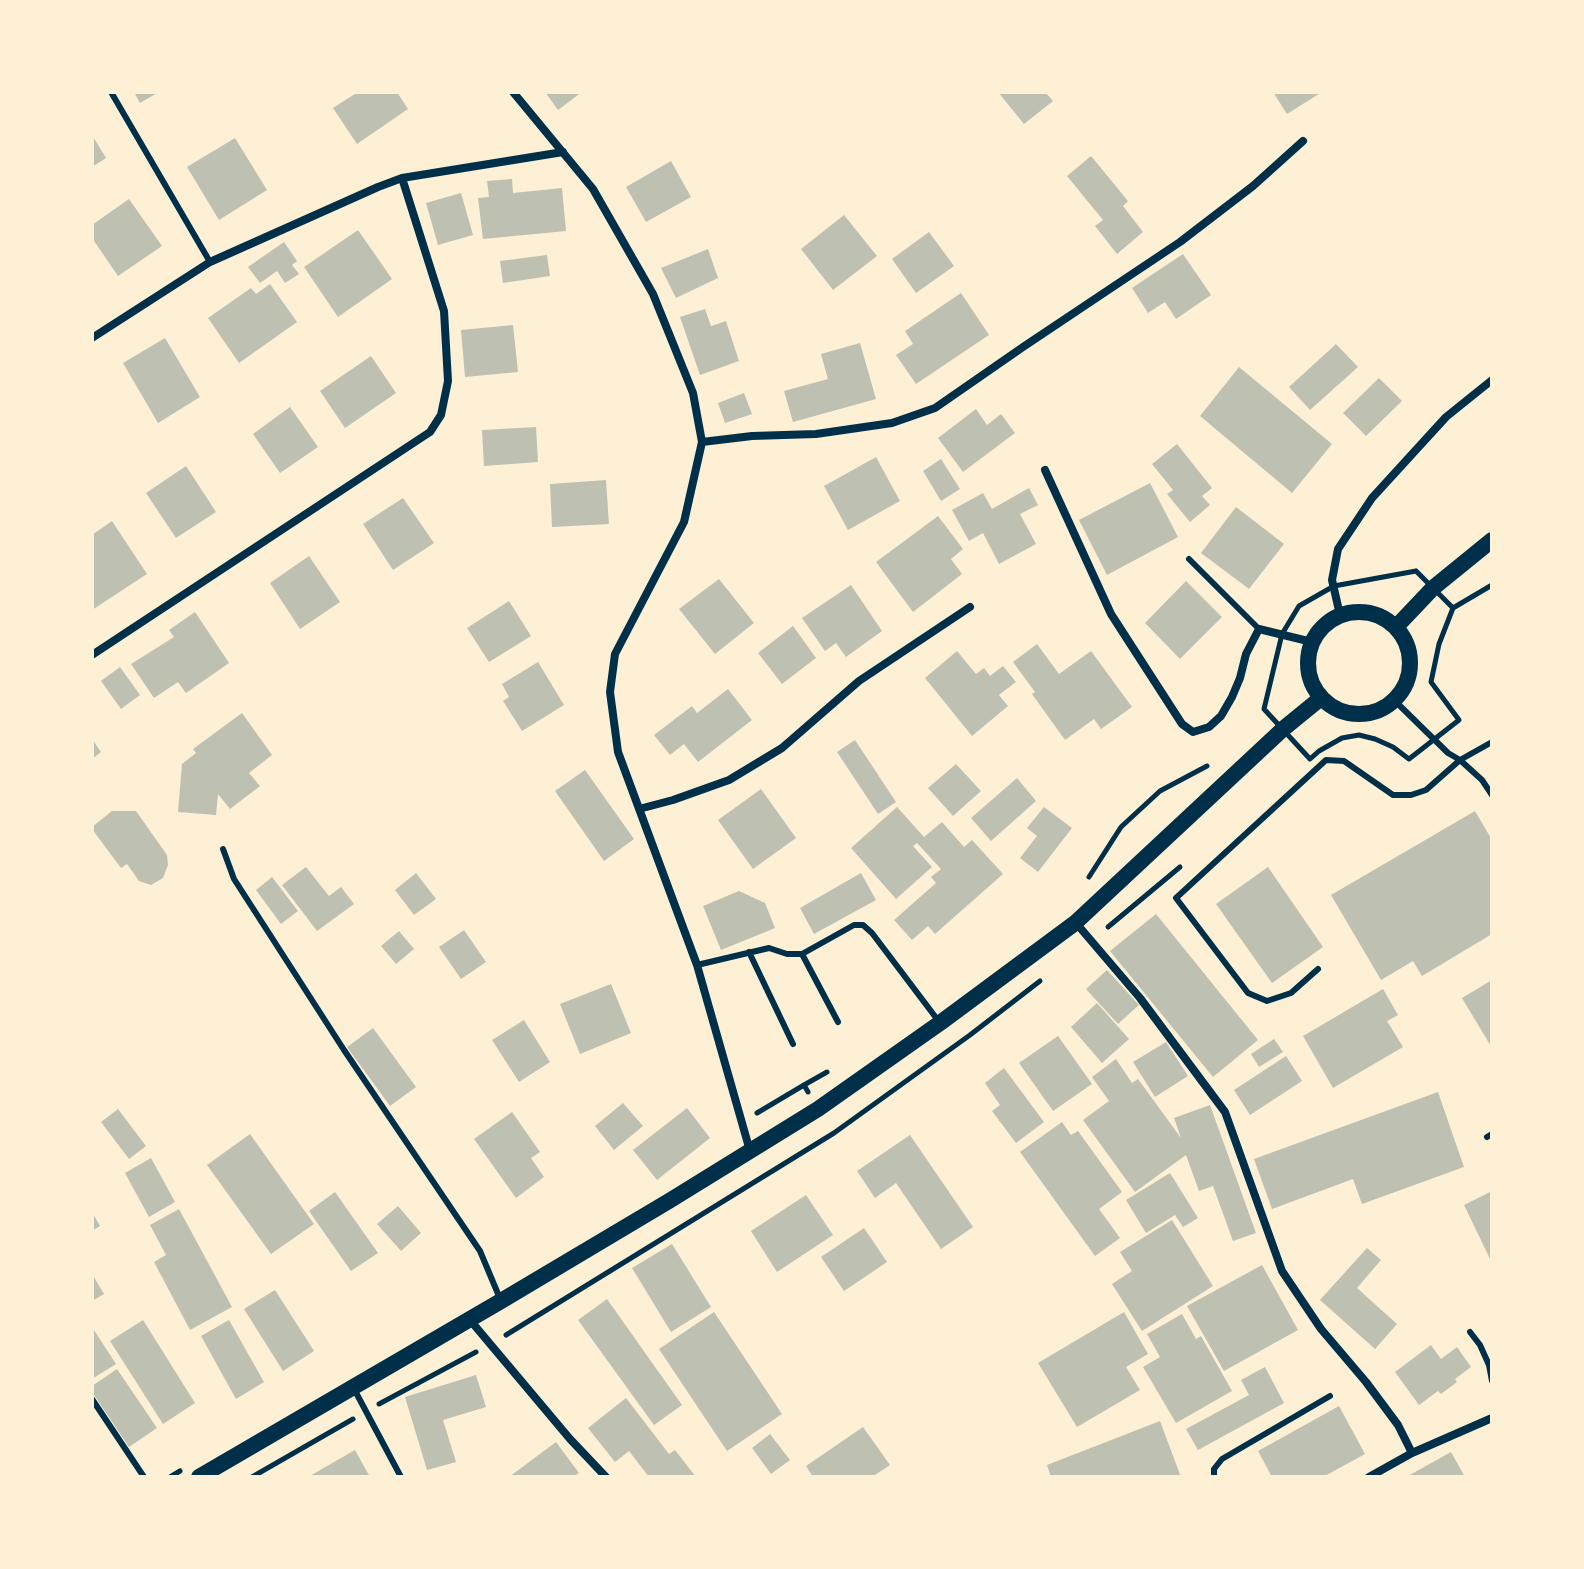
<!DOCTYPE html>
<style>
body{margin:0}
#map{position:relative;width:1584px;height:1569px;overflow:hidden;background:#fdf0d5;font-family:"DejaVu Sans",sans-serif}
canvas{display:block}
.frame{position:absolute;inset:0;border:94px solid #fdf0d5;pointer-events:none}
</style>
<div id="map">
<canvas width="1584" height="1569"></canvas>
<div class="frame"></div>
</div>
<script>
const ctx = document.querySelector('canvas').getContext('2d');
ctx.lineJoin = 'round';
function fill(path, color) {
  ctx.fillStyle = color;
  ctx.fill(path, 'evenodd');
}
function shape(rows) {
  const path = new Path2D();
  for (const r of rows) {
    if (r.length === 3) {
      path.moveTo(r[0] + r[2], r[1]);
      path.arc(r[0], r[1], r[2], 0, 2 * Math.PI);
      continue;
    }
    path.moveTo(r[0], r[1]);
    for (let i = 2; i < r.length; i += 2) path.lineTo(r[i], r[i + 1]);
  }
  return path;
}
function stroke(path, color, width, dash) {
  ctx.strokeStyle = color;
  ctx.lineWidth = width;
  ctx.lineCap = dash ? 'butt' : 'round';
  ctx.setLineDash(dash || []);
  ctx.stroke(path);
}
fill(shape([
 [134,92,159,92,140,103],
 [358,92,397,92,408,109,357,144,333,108],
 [545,92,582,92,558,110],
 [998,92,1045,92,1053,101,1024,124],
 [1273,92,1322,92,1287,114],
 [92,135,106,158,92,167],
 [235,138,267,190,219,220,187,167],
 [1091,156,1128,201,1123,206,1143,232,1117,254,1095,226,1103,220,1067,176],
 [671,161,691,197,646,222,626,187],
 [512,179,513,193,562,188,566,231,483,239,478,198,489,197,487,181],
 [461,193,473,235,438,245,426,203],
 [129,199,162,246,118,276,92,238,92,225],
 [844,215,877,256,833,290,801,249],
 [358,230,392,279,338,317,304,267],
 [929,232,954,266,916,293,892,259],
 [284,242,297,261,292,265,299,274,285,283,277,271,260,283,248,267],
 [708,249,718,278,676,298,661,268],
 [1183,254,1211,295,1176,319,1165,302,1148,313,1132,288],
 [547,255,550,276,503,283,500,261],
 [270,284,297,322,239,363,208,318,251,288,256,294],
 [961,293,989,335,916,384,896,355,913,344,905,331],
 [705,309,711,326,726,321,739,361,700,375,680,317],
 [513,325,518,372,465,377,461,330],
 [165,338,200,397,158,423,123,363],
 [860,343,876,399,793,422,784,391,828,379,821,354],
 [1336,344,1358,367,1310,410,1289,387],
 [371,356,396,393,345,428,320,391],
 [1239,367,1332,444,1292,493,1200,416],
 [1379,378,1402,401,1366,436,1343,413],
 [744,393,752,414,725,423,718,403],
 [290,407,318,447,280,473,253,434],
 [976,409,987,425,1001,414,1015,433,963,472,938,438],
 [536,427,538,462,484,466,482,430],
 [1177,444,1212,488,1202,496,1210,505,1190,522,1167,494,1173,490,1152,464],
 [876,457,900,501,848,530,824,486],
 [941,459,960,489,941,501,923,471],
 [186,466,216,512,176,538,146,493],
 [606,480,609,524,552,527,550,484],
 [1150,483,1178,537,1107,575,1079,520],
 [1029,488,1038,505,1020,514,1036,544,999,564,983,533,969,541,952,510,983,493,992,509],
 [403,498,434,543,393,570,363,524],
 [1236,507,1284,544,1249,589,1201,553],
 [938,516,963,549,951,559,962,574,913,612,876,562],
 [112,521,147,574,92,610,92,535],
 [309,556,340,602,300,629,270,583],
 [719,579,754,623,715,654,679,609],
 [1186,581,1222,617,1180,659,1145,623],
 [851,585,882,631,846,657,836,643,825,651,802,618],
 [509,601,531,636,489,662,467,628],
 [195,612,229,663,186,693,178,682,154,698,131,664,174,637,169,630],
 [793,626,816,658,782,684,758,653],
 [1037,644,1059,674,1091,651,1132,707,1101,729,1094,719,1065,740,1032,694,1035,692,1013,662],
 [957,651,976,674,984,668,990,676,1003,666,1016,682,999,695,1008,706,972,736,925,678],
 [538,662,564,705,522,731,503,701,509,697,502,684],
 [120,667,140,695,121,709,101,681],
 [728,689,752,720,698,762,684,744,670,755,654,735,692,706,697,713],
 [242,713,272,755,249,773,260,786,230,809,218,794,216,815,178,812,182,764,196,753,193,749],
 [92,739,101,752,92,759],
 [855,740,896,802,878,814,837,752],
 [956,764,981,791,953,816,928,788],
 [585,770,634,839,604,861,555,791],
 [1017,778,1036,801,991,841,971,818],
 [761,789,796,838,753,869,718,820],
 [897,807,924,837,942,822,964,847,972,840,1003,874,935,934,928,926,912,940,894,920,936,883,931,877,941,869,917,843,913,846,932,867,896,899,851,848],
 [1044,807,1072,828,1038,872,1020,858,1037,836,1027,828],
 [112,811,136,811,167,855,168,865,163,878,151,885,139,881,127,864,121,868,92,829,92,827],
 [1475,811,1492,840,1492,934,1422,976,1413,961,1381,980,1331,895],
 [306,867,329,896,341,887,354,904,317,931,282,885],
 [1268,867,1323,947,1272,983,1216,904],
 [416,873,436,899,414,915,395,890],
 [861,873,876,900,814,934,800,908],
 [272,877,298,911,281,924,256,890],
 [739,891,765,903,775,928,721,950,703,906],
 [1156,914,1258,1040,1213,1077,1110,951],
 [464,930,486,962,461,979,439,947],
 [399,931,414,949,396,964,381,946],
 [1107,970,1139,1005,1118,1024,1086,989],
 [1492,980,1492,1048,1462,998],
 [611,984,631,1033,580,1054,560,1004],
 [1383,989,1398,1015,1387,1021,1403,1047,1333,1088,1303,1036],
 [1097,1003,1129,1039,1102,1063,1071,1027],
 [524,1020,550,1062,519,1082,492,1040],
 [373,1028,416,1087,390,1106,347,1047],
 [1058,1036,1092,1084,1053,1111,1019,1063],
 [1274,1039,1283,1052,1259,1067,1251,1054],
 [1166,1042,1188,1076,1155,1097,1133,1062],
 [1286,1056,1302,1081,1250,1115,1234,1090],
 [1116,1059,1132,1083,1138,1079,1181,1138,1174,1118,1210,1105,1256,1233,1233,1241,1213,1186,1199,1191,1186,1155,1135,1192,1083,1120,1109,1101,1092,1077],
 [1004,1068,1044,1122,1016,1143,992,1111,1000,1105,985,1083],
 [1438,1092,1464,1167,1362,1204,1353,1179,1272,1209,1254,1159],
 [623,1103,643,1126,614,1150,595,1126],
 [687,1108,710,1138,657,1180,633,1150],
 [118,1109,146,1146,129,1159,101,1122],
 [512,1112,540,1152,531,1158,544,1177,516,1198,474,1139],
 [1062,1122,1071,1135,1078,1131,1122,1192,1099,1209,1120,1238,1095,1256,1020,1152],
 [250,1134,314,1224,271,1254,207,1165],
 [910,1135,973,1227,941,1249,896,1183,875,1198,857,1171],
 [151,1158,175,1202,149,1217,125,1173],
 [1170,1173,1198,1218,1183,1227,1175,1215,1146,1233,1126,1200],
 [1492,1191,1492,1263,1464,1205],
 [335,1192,378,1253,351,1271,309,1211],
 [806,1195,833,1235,777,1272,751,1231],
 [398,1206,421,1233,401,1251,377,1224],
 [179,1209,232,1307,190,1330,154,1262,166,1255,150,1225],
 [92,1212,100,1226,92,1231],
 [1172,1220,1213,1286,1142,1331,1112,1284,1132,1271,1120,1252],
 [864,1228,887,1262,844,1291,821,1257],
 [672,1244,711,1307,671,1332,632,1268],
 [1367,1248,1381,1260,1357,1288,1397,1324,1375,1349,1320,1300],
 [1262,1265,1298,1330,1224,1371,1187,1306],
 [92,1274,104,1294,92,1301],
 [275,1290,314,1351,283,1371,244,1309],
 [607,1299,682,1405,654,1425,578,1320],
 [714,1312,782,1414,727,1451,659,1349],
 [1124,1312,1148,1354,1126,1367,1140,1390,1077,1427,1038,1363],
 [1182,1314,1196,1339,1201,1336,1232,1391,1176,1423,1143,1367,1160,1357,1147,1334],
 [143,1320,195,1403,163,1424,110,1341],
 [229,1320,264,1382,236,1399,201,1336],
 [92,1327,116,1364,92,1379],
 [1431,1345,1441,1359,1457,1347,1471,1367,1455,1379,1457,1382,1441,1394,1438,1391,1419,1405,1395,1372],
 [1265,1367,1284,1403,1198,1450,1186,1429,1249,1395,1241,1380],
 [117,1369,157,1428,129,1447,92,1392,92,1386],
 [476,1375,486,1407,443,1420,456,1462,427,1470,405,1397],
 [626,1398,669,1454,675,1450,696,1477,649,1477,629,1451,615,1462,588,1428],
 [1339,1406,1365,1454,1323,1477,1272,1477,1258,1451],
 [1160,1421,1181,1477,1051,1477,1047,1465],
 [863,1427,890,1465,872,1477,813,1477,806,1466],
 [770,1434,790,1460,771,1474,752,1448],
 [556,1442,579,1473,573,1477,509,1477],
 [355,1450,370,1477,308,1477],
 [1451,1452,1465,1477,1406,1477]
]), '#bec0b2');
stroke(shape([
 [1416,571,1453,608,1439,644,1431,682,1459,720,1409,759,1393,747,1375,739,1359,735,1342,738,1319,751,1310,759,1264,709,1282,634,1299,606,1334,586,1416,571],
 [1453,608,1492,585],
 [1089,877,1121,827,1160,791,1207,766],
 [1108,927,1180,867],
 [804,1085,827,1072],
 [757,1113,804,1085,808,1092],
 [506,1335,834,1133,970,1035,1040,981],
 [379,1404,476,1352],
 [170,1477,180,1471],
 [252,1477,353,1419]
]), '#003049', 5);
stroke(shape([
 [111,92,210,262],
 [1189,559,1259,629],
 [1394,700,1448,753,1460,760,1482,780,1492,795],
 [223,849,234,879,272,938,344,1050,480,1251,501,1301],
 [749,952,793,1044],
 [802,954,838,1022],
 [697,965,769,948,787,954,802,954,854,925,863,925,872,933,940,1023],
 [1318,969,1291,993,1267,1001,1248,993,1176,898,1326,760,1344,761,1393,795,1411,795,1426,790,1460,760,1492,742],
 [1487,1137,1492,1134],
 [1470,1332,1480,1345,1489,1365,1492,1381],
 [353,1387,401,1477],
 [92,1399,144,1477],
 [1214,1477,1214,1469,1222,1459,1330,1396]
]), '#003049', 6);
stroke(shape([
 [513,92,593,189,653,294,693,393,702,442,684,522,615,654,610,692,618,752,697,965,750,1151],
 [92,338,210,262,378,187,402,178,563,152],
 [702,442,752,436,816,434,892,423,935,408,1023,347,1180,242,1253,186,1303,141],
 [1045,470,1111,614,1182,724,1193,732,1209,727,1221,716,1232,697,1240,678,1246,654,1259,629,1312,642],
 [1340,615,1332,580,1338,549,1372,498,1446,417,1492,380],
 [92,655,430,432,441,415,448,381,444,311,402,178],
 [639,809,673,800,729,780,782,748,859,681,970,607],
 [1076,923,1140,998,1225,1112,1282,1271,1321,1329,1366,1382,1398,1425,1412,1453],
 [470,1320,570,1439,606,1477],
 [1369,1477,1412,1453,1492,1418]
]), '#003049', 8);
stroke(shape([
 [1359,663,51],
 [1396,627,1433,588,1492,540],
 [199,1477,501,1301,669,1201,818,1109,940,1023,1075,923,1283,729,1321,698]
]), '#003049', 16);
</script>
